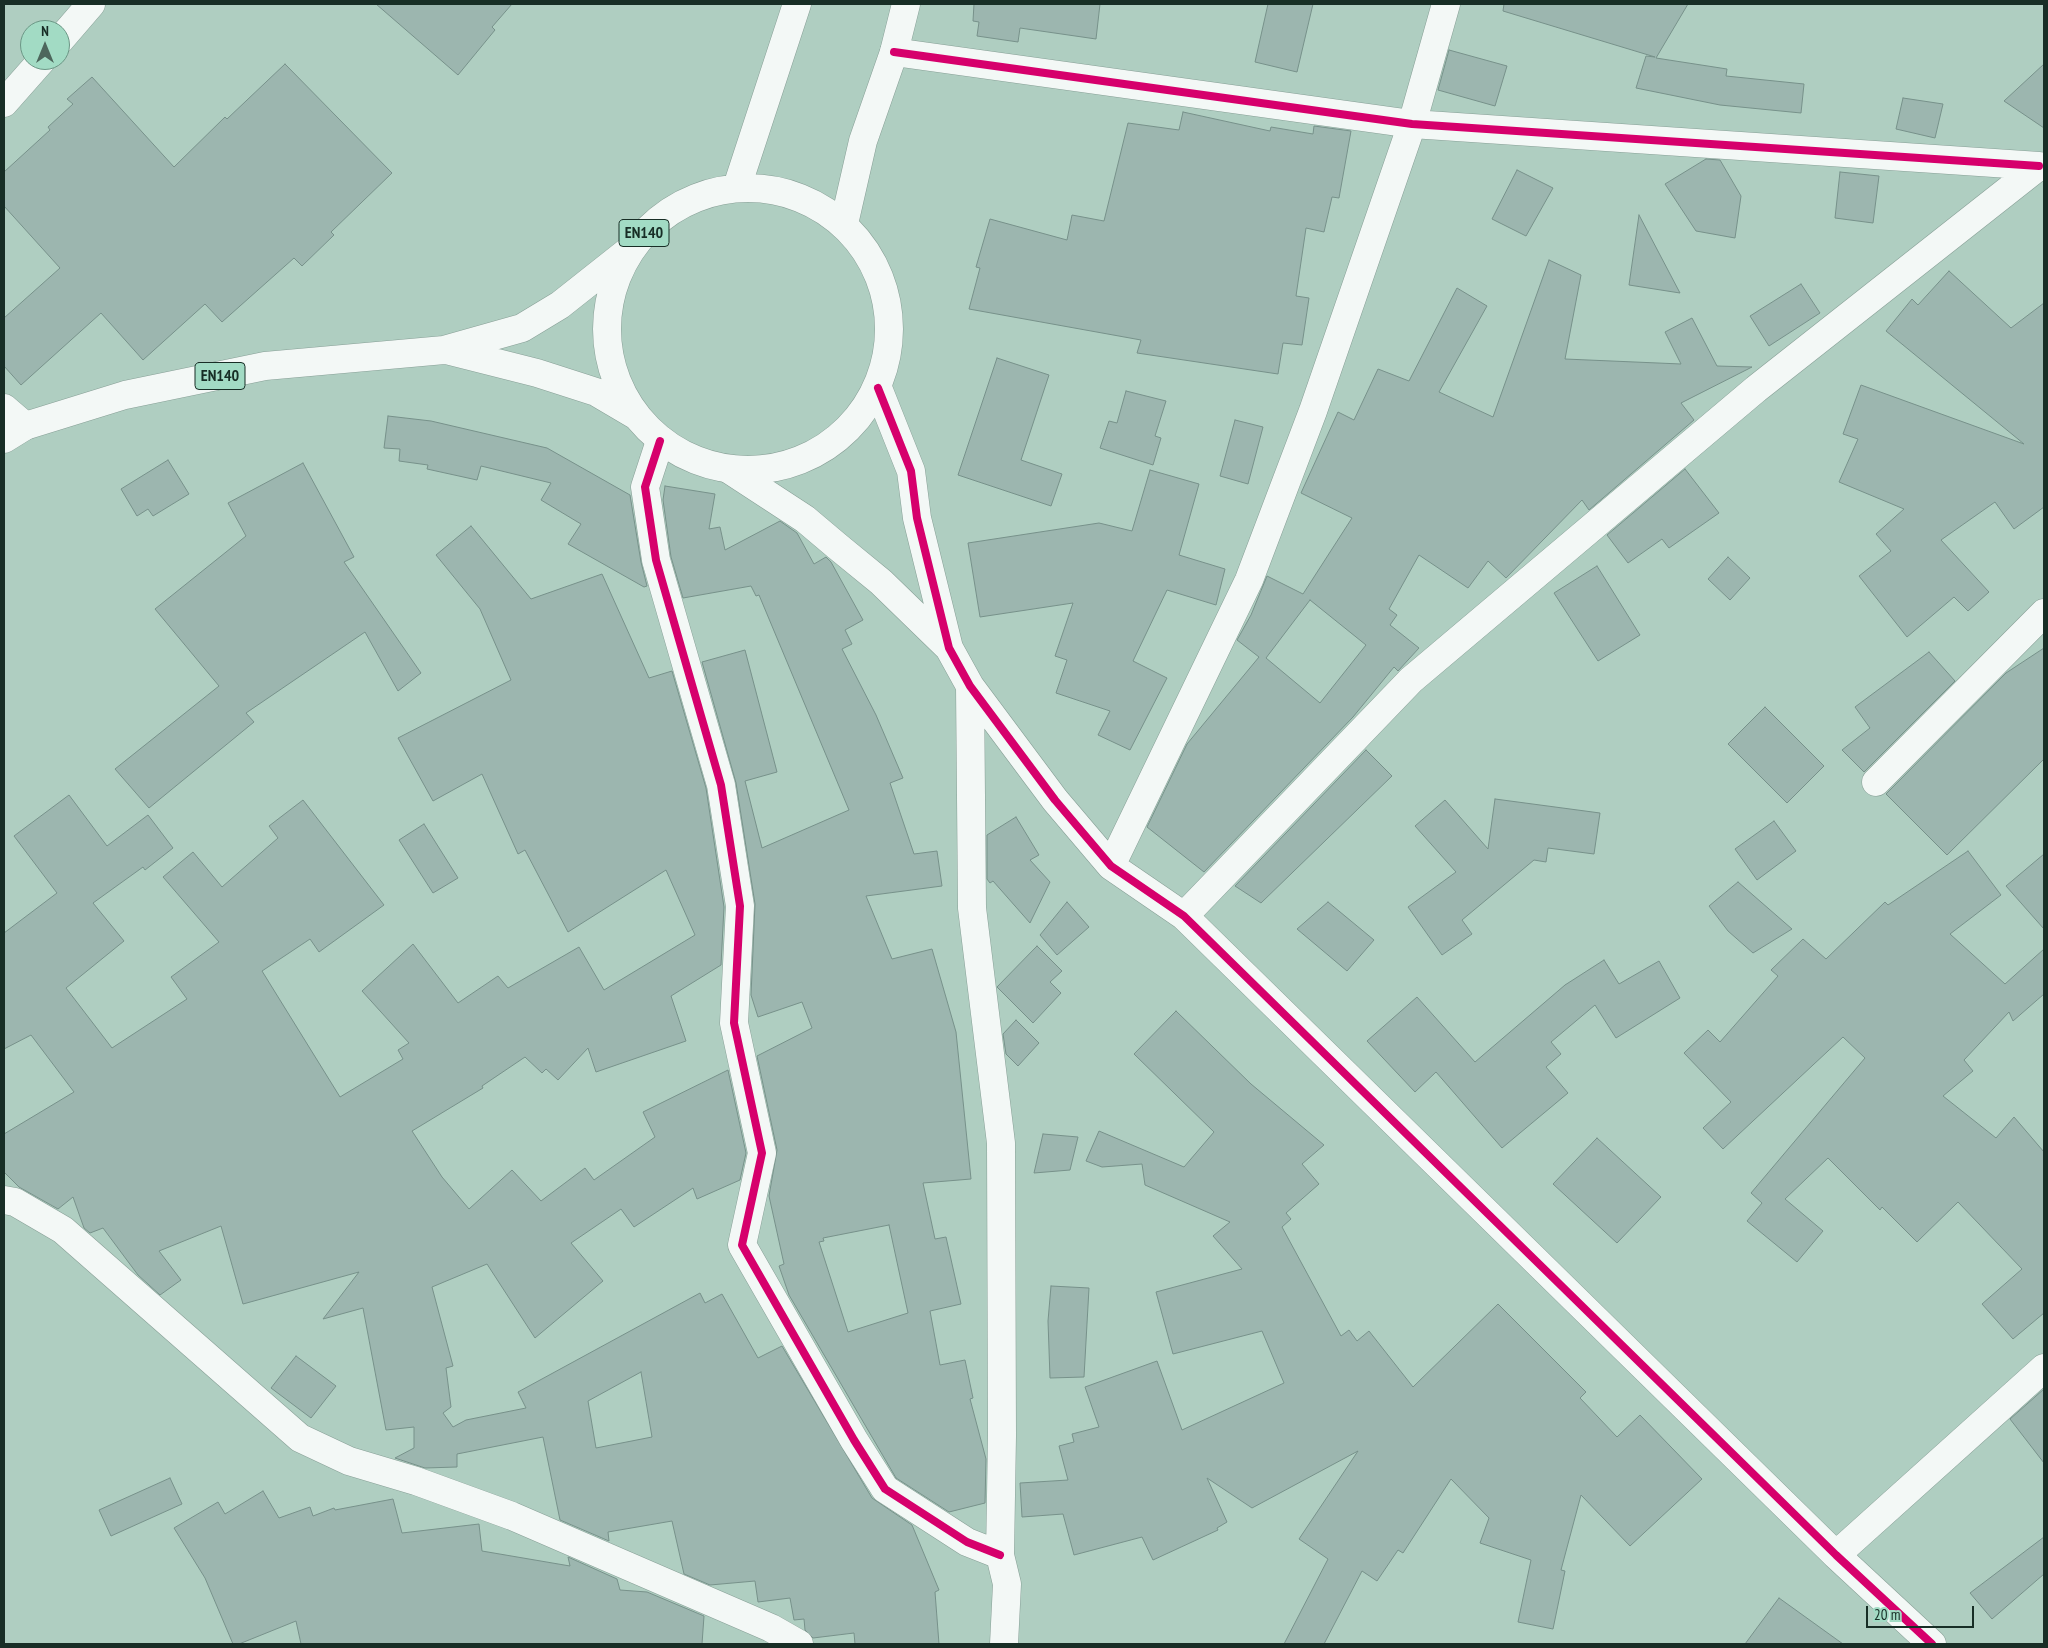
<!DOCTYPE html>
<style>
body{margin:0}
#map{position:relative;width:2048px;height:1648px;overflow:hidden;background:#afcec1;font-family:"PT Sans Narrow",sans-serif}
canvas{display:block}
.frame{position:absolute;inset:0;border:5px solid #182e26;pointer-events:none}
.north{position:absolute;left:20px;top:20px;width:50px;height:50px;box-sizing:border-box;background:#a2dbc4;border:1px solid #6b9685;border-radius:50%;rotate:0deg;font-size:14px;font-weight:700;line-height:20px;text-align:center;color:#182e26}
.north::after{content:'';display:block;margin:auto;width:18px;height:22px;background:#4d665c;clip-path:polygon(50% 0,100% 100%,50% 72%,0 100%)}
.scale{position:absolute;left:1866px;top:1606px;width:108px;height:22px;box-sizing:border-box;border:2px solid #182e26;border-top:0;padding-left:6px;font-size:15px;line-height:18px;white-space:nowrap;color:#182e26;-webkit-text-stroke:4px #a2dbc4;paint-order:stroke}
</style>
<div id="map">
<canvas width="2048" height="1648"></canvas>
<div class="frame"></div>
<div class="north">N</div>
<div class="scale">20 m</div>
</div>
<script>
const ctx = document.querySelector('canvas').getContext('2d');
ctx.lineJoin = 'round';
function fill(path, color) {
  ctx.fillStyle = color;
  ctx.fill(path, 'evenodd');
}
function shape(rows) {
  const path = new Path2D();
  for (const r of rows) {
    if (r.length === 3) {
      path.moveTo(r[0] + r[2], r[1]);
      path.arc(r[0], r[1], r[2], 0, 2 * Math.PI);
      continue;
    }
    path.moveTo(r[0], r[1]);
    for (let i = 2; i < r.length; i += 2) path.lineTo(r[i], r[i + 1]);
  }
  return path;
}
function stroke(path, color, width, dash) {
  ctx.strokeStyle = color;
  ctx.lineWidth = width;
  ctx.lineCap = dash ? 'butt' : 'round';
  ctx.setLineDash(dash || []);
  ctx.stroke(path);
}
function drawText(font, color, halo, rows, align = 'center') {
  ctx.font = font + ' "PT Sans Narrow",sans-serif';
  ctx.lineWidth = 4;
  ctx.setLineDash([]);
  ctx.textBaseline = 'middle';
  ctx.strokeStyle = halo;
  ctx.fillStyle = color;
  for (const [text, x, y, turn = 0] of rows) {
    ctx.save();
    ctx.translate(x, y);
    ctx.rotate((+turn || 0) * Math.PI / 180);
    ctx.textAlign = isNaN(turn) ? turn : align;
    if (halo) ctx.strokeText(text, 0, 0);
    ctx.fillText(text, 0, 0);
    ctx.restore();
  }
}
const building = shape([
 [376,4,512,4,492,27,495,30,458,75,376,4],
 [974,4,1100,4,1096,39,1020,28,1018,42,977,36,979,22,973,21,974,4],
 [1268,4,1313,4,1297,72,1255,62,1268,4],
 [1504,4,1688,4,1656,58,1727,69,1726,76,1804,84,1801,113,1720,105,1636,88,1646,56,1655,57,1503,11,1504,4],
 [1449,50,1507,66,1495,106,1438,90,1449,50],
 [285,64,392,173,331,232,334,235,302,266,294,258,222,322,205,304,143,360,101,313,21,385,4,366,4,318,60,268,4,206,4,172,50,130,48,127,73,104,67,99,92,77,174,167,225,117,227,119,285,64],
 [2044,64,2044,128,2004,101,2044,64],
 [1903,98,1943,104,1935,138,1896,129,1903,98],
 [1183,112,1270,131,1271,127,1313,134,1314,126,1351,131,1339,198,1332,197,1324,232,1306,228,1296,296,1309,298,1302,345,1283,343,1278,374,1137,353,1141,340,969,309,980,268,976,267,990,219,1067,240,1072,215,1104,221,1128,123,1179,130,1183,112],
 [1706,159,1720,160,1741,196,1735,238,1696,231,1665,184,1706,159],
 [1517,170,1553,188,1526,236,1492,219,1517,170],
 [1840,172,1879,176,1873,223,1835,218,1840,172],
 [1639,215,1680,293,1629,285,1639,215],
 [1549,260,1581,275,1565,359,1681,364,1665,332,1692,318,1717,366,1752,367,1681,403,1694,420,1589,510,1582,500,1506,578,1488,561,1468,588,1419,555,1389,609,1397,615,1390,625,1419,648,1398,671,1394,667,1353,717,1204,872,1147,827,1187,744,1259,657,1237,640,1251,615,1267,576,1303,594,1352,518,1301,493,1338,412,1354,420,1378,369,1409,381,1457,288,1487,306,1439,392,1493,417,1549,260],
 [1310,600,1366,645,1320,703,1266,658,1310,600],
 [1949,271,2011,328,2044,303,2044,507,2014,529,1995,502,1941,540,1989,592,1968,611,1954,597,1907,637,1859,576,1891,551,1876,534,1904,509,1839,482,1858,439,1843,434,1861,385,2024,444,1886,331,1912,299,1918,305,1949,271],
 [1801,284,1820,313,1769,346,1750,316,1801,284],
 [997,358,1049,375,1021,460,1062,474,1051,506,958,475,997,358],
 [1126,391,1166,401,1155,436,1161,438,1153,465,1100,448,1109,421,1117,423,1126,391],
 [388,416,431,421,547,448,630,495,641,562,647,586,644,587,568,544,581,524,541,500,551,483,481,466,477,480,427,469,428,465,399,461,400,449,384,448,388,416],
 [1235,420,1263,427,1248,484,1220,476,1235,420],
 [168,460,189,494,153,516,148,509,137,516,121,489,168,460],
 [303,463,354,557,344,562,421,673,398,691,365,632,246,713,254,722,149,808,115,769,219,686,155,609,246,536,228,503,303,463],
 [1685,469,1719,513,1669,548,1662,539,1628,563,1607,535,1685,469],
 [1150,470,1199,484,1179,555,1225,569,1216,605,1167,590,1133,661,1167,678,1130,750,1098,735,1110,711,1056,693,1067,660,1055,656,1073,603,980,617,968,543,1099,523,1132,531,1150,470],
 [665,486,715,494,709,529,720,527,725,550,780,521,797,533,814,564,826,557,831,562,863,620,845,630,852,644,842,649,876,715,903,778,890,783,914,854,937,851,942,886,866,896,892,959,932,949,956,1032,971,1179,923,1183,935,1239,946,1237,961,1304,930,1311,940,1365,965,1360,973,1398,970,1399,986,1459,985,1503,949,1512,896,1478,789,1295,779,1266,784,1264,769,1196,777,1150,757,1056,812,1028,802,1002,758,1017,751,995,755,904,736,783,702,662,745,650,777,772,745,781,762,848,849,810,759,595,756,596,751,586,683,598,671,557,663,500,665,486],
 [889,1225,908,1313,848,1332,819,1242,824,1241,823,1238,889,1225],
 [471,526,531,599,602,574,649,678,672,671,706,788,724,907,721,965,671,996,686,1041,596,1072,588,1048,558,1080,546,1069,542,1073,525,1057,482,1086,483,1088,412,1131,442,1177,469,1209,512,1170,541,1201,585,1168,594,1180,655,1137,643,1112,728,1070,746,1153,740,1180,697,1199,693,1188,634,1227,621,1209,571,1243,603,1281,535,1338,487,1264,432,1287,453,1366,446,1368,451,1407,443,1413,453,1427,466,1420,526,1408,518,1392,700,1293,705,1303,722,1294,758,1358,782,1346,872,1498,912,1525,939,1590,935,1592,939,1644,855,1644,854,1633,813,1638,805,1630,804,1619,794,1620,790,1598,758,1602,755,1581,710,1585,684,1574,672,1521,608,1532,609,1541,560,1520,543,1437,457,1454,457,1467,425,1468,395,1458,414,1448,414,1427,386,1430,363,1308,323,1319,359,1272,243,1304,221,1226,159,1251,181,1280,160,1295,138,1275,103,1228,90,1233,84,1228,73,1197,58,1209,19,1187,4,1172,4,1134,74,1092,31,1035,4,1049,4,933,57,893,14,836,69,795,107,846,148,815,173,848,145,870,143,867,93,903,124,941,66,988,112,1048,187,999,171,977,219,942,163,877,193,852,222,887,278,838,269,826,303,800,384,905,319,952,310,939,262,971,340,1097,403,1059,398,1050,409,1043,362,991,413,944,458,1003,498,976,508,988,579,947,604,990,695,935,666,870,568,932,525,850,518,854,482,774,433,801,398,738,511,680,480,609,436,555,471,526],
 [641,1372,652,1437,596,1448,588,1401,641,1372],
 [1728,557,1750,578,1730,600,1708,579,1728,557],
 [1597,566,1640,635,1598,661,1554,593,1597,566],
 [2044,648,2044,759,1947,855,1886,794,2006,673,2044,648],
 [1929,652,1955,681,1864,772,1842,750,1870,728,1855,707,1929,652],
 [1765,707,1824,766,1787,803,1728,744,1765,707],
 [1366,750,1392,776,1261,903,1235,886,1366,750],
 [1495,799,1600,813,1594,854,1548,848,1546,862,1534,860,1462,920,1472,934,1442,955,1408,907,1456,872,1415,826,1445,800,1488,849,1495,799],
 [1016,817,1039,855,1030,860,1050,882,1030,923,993,881,990,883,987,879,987,835,1016,817],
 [1774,821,1796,851,1757,880,1735,849,1774,821],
 [424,824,458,878,433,893,399,840,424,824],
 [1968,851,2001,895,1950,934,2005,984,2044,949,2044,994,2013,1021,2009,1012,1964,1060,1973,1071,1943,1096,1996,1138,2014,1117,2044,1152,2044,1313,2013,1339,1982,1304,2022,1269,1958,1202,1917,1242,1882,1207,1880,1210,1828,1158,1785,1199,1823,1231,1797,1262,1747,1221,1762,1203,1751,1193,1865,1058,1843,1037,1723,1149,1703,1128,1731,1102,1684,1053,1708,1030,1720,1042,1778,976,1771,970,1803,939,1826,959,1885,902,1888,905,1968,851],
 [2044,854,2044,929,2006,886,2044,854],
 [1738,882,1792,929,1753,953,1728,931,1709,906,1738,882],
 [1067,902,1089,927,1057,955,1040,935,1067,902],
 [1328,902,1374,940,1347,971,1297,929,1328,902],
 [1037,946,1062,971,1050,982,1061,993,1033,1023,997,987,1037,946],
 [1604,960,1619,984,1659,961,1680,998,1616,1038,1595,1005,1551,1042,1561,1054,1546,1067,1568,1093,1502,1148,1436,1072,1415,1092,1367,1041,1417,997,1475,1062,1565,985,1604,960],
 [1176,1011,1251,1084,1324,1145,1302,1164,1319,1184,1286,1213,1291,1219,1282,1227,1341,1336,1349,1330,1357,1341,1369,1331,1413,1387,1498,1304,1586,1392,1580,1398,1617,1437,1640,1415,1702,1479,1630,1546,1581,1495,1561,1570,1565,1571,1553,1629,1518,1622,1531,1560,1480,1543,1489,1518,1451,1479,1403,1553,1398,1550,1377,1581,1362,1571,1324,1644,1284,1644,1328,1559,1299,1539,1358,1451,1252,1508,1207,1478,1227,1522,1217,1528,1218,1530,1153,1560,1142,1537,1074,1555,1063,1514,1022,1517,1020,1483,1068,1480,1059,1446,1074,1442,1072,1434,1099,1427,1085,1387,1157,1361,1182,1430,1284,1383,1262,1331,1173,1354,1156,1292,1242,1269,1213,1236,1230,1222,1145,1185,1142,1164,1102,1167,1086,1161,1099,1131,1184,1167,1214,1132,1134,1054,1176,1011],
 [1016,1020,1039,1043,1018,1066,1006,1054,1003,1034,1016,1020],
 [1043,1134,1078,1137,1070,1170,1034,1173,1043,1134],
 [1597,1138,1661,1197,1617,1243,1553,1184,1597,1138],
 [1051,1286,1089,1288,1084,1377,1050,1378,1048,1321,1051,1286],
 [296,1356,336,1386,311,1418,271,1388,296,1356],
 [2044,1389,2044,1463,2010,1419,2044,1389],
 [170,1478,182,1504,111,1536,99,1510,170,1478],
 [263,1491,279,1518,310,1507,313,1516,334,1508,335,1510,393,1499,402,1533,479,1524,482,1551,570,1566,568,1557,617,1579,620,1590,647,1592,704,1616,702,1644,301,1644,296,1621,239,1644,233,1644,205,1578,174,1528,218,1502,225,1514,263,1491],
 [2044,1537,2044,1574,1992,1619,1970,1593,2044,1537],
 [1779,1598,1843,1644,1745,1644,1779,1598]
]);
fill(building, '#9cb6af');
stroke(building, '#77918a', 1);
const minor = shape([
 [60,40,91,4],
 [894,52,1412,124,2039,166],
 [4,103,42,60],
 [878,388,911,471,917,518,949,648,970,686,1055,800,1111,866,1184,916,1836,1555,1932,1644],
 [4,408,25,426],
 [660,441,645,487,656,560,721,785,740,906,734,1023,762,1153,742,1245,854,1440,885,1489,967,1542,1000,1555],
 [730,470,805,519,837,546,881,582,949,648],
 [970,686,972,908,1001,1143,1002,1436,1000,1555,1007,1584,1004,1644],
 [1876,782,2044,613],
 [1111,866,1249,580,1313,411,1412,124,1446,4],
 [1184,916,1411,680,1756,389,2039,166,2044,167],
 [4,1200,15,1202,63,1230,300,1438,349,1461,416,1481,512,1516,771,1628,799,1644],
 [1836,1555,2044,1368]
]);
const major = shape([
 [737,187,797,4],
 [748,329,141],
 [844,224,863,141,894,52,906,4],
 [446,350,537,373,596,392,635,415],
 [4,439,25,426,125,395,265,366,444,350,522,328,560,305,627,252]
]);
stroke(minor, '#879f96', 29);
stroke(major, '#879f96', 29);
stroke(minor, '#f3f8f6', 28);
stroke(major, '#f3f8f6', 28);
stroke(shape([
 [894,52,1412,124,2039,166],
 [878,388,911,471,917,518,949,648,970,686,1055,800,1111,866,1184,916,1836,1555,1932,1644],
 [660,441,645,487,656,560,721,785,740,906,734,1023,762,1153,742,1245,854,1440,885,1489,967,1542,1000,1555]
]), '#d6006c', 8);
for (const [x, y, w] of [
 [644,233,50],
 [220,376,50]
]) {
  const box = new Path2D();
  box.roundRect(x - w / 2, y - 13.5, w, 27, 4);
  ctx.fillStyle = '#a2dbc4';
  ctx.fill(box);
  stroke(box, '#182e26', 1);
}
drawText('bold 16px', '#182e26', null, [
 ["EN140",644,233],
 ["EN140",220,376]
]);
</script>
